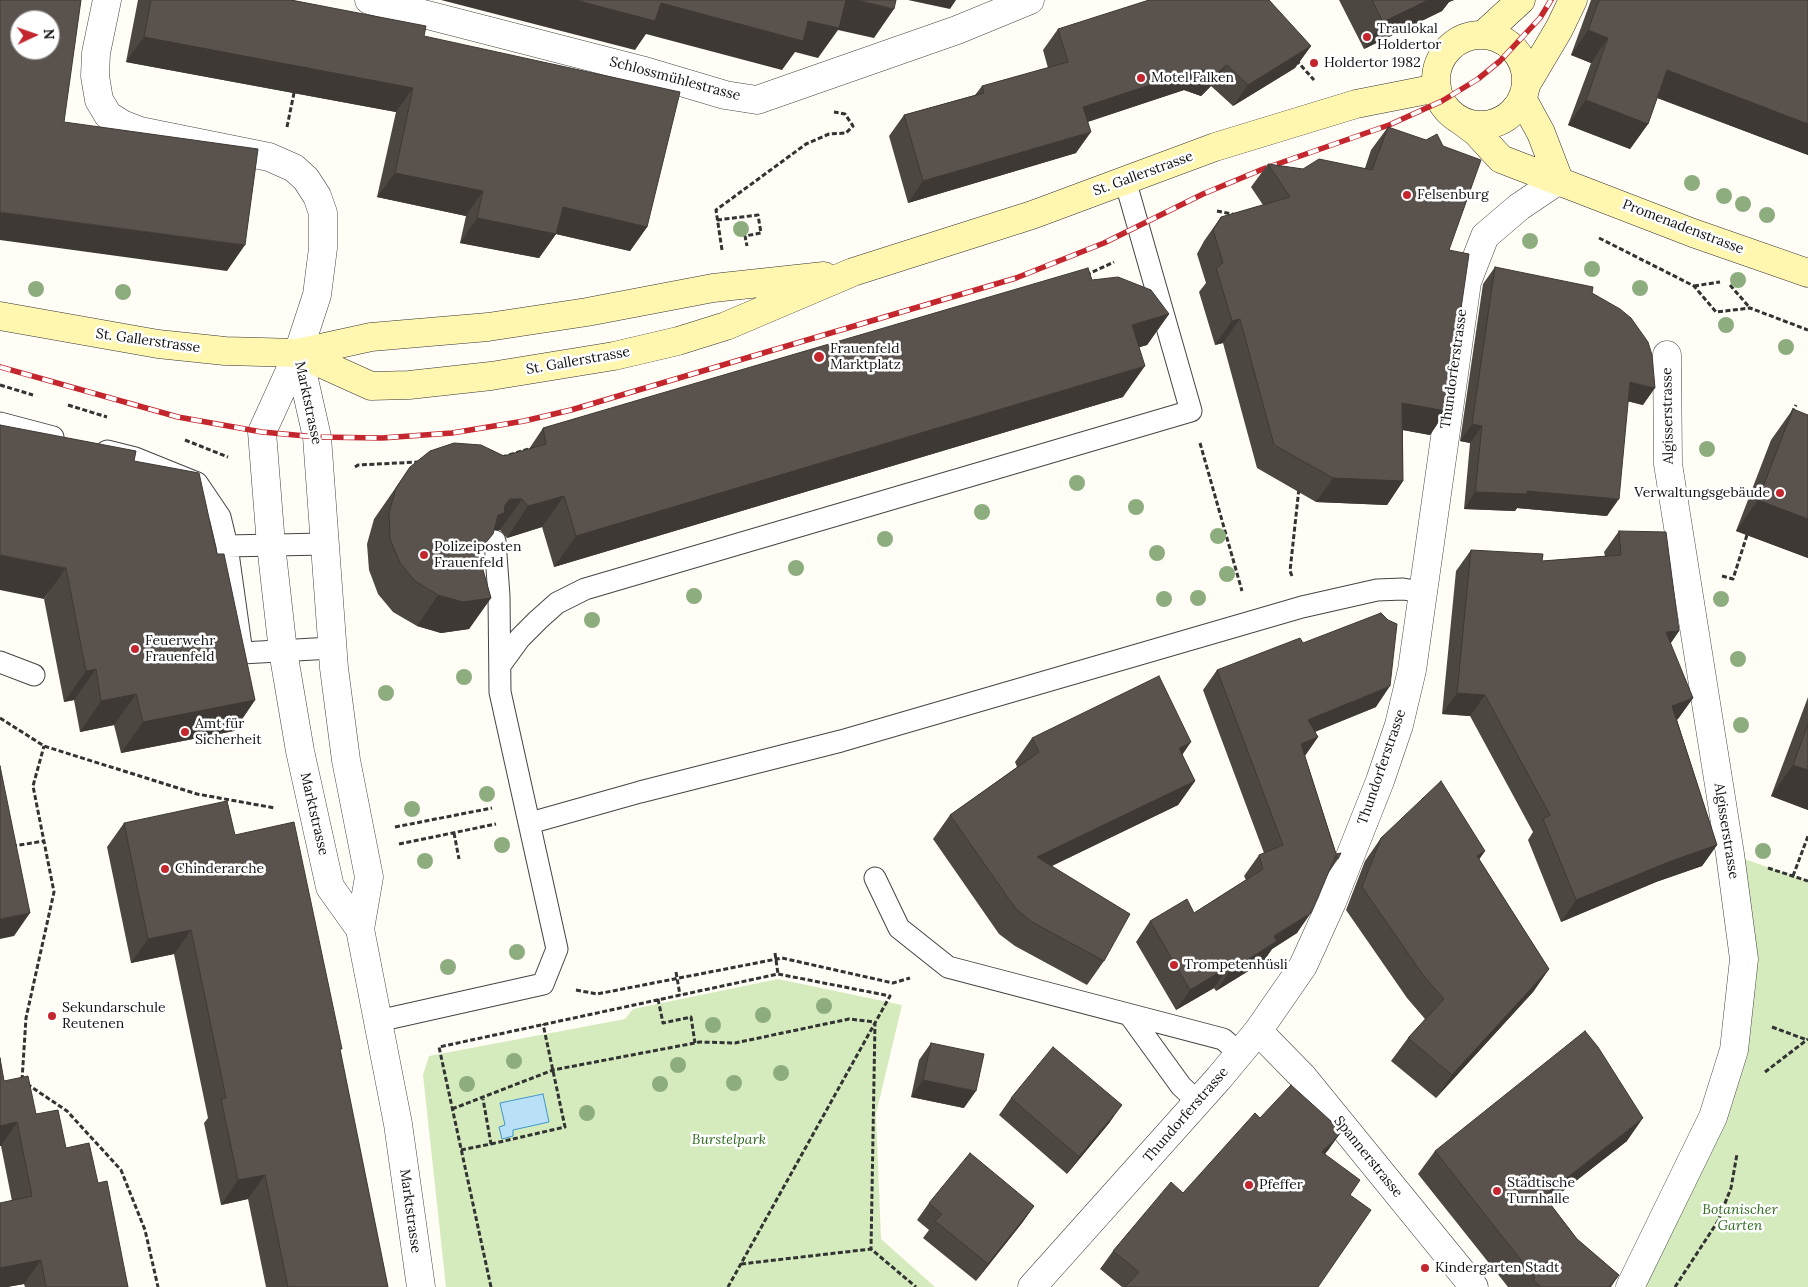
<!DOCTYPE html>
<meta charset="utf-8">
<style>
body{margin:0}
#map{position:relative;width:1808px;height:1287px;overflow:hidden;background:#fffdf5;font-family:Lora,serif}
canvas{display:block}
.north{position:absolute;left:10px;top:10px;width:50px;height:50px;box-sizing:border-box;background:#fff;border:1px solid #a0a0a0;border-radius:50%;rotate:87deg;font-size:14px;font-weight:700;line-height:20px;text-align:center;color:#111}
.north::after{content:'';display:block;margin:auto;width:18px;height:22px;background:#c4262e;clip-path:polygon(50% 0,100% 100%,50% 72%,0 100%)}
</style>
<div id="map">
<canvas width="1808" height="1287"></canvas>
<div class="north">N</div>
</div>
<script>
const ctx = document.querySelector('canvas').getContext('2d');
ctx.lineJoin = 'round';
function fill(path, color) {
  ctx.fillStyle = color;
  ctx.fill(path, 'evenodd');
}
function shape(rows) {
  const path = new Path2D();
  for (const r of rows) {
    if (r.length === 3) {
      path.moveTo(r[0] + r[2], r[1]);
      path.arc(r[0], r[1], r[2], 0, 2 * Math.PI);
      continue;
    }
    path.moveTo(r[0], r[1]);
    for (let i = 2; i < r.length; i += 2) path.lineTo(r[i], r[i + 1]);
  }
  return path;
}
function stroke(path, color, width, dash) {
  ctx.strokeStyle = color;
  ctx.lineWidth = width;
  ctx.lineCap = dash ? 'butt' : 'round';
  ctx.setLineDash(dash || []);
  ctx.stroke(path);
}
function drawText(font, color, halo, rows, align = 'center') {
  ctx.font = font + ' Lora,serif';
  ctx.lineWidth = 5;
  ctx.setLineDash([]);
  ctx.textBaseline = 'middle';
  ctx.strokeStyle = halo;
  ctx.fillStyle = color;
  for (const [text, x, y, turn = 0] of rows) {
    ctx.save();
    ctx.translate(x, y);
    ctx.rotate((+turn || 0) * Math.PI / 180);
    ctx.textAlign = isNaN(turn) ? turn : align;
    if (halo) ctx.strokeText(text, 0, 0);
    ctx.fillText(text, 0, 0);
    ctx.restore();
  }
}
fill(shape([
 [1730,854,1808,881,1808,1287,1630,1287,1734,1050],
 [778,979,902,1005,876,1114,881,1239,935,1287,446,1287,423,1075,429,1056,625,1019,633,1009]
]), '#d5ebbd');
const water = shape([
 [543,1094,549,1122,513,1130,513,1136,502,1139,499,1127,505,1125,500,1103,543,1094]
]);
fill(water, '#b9e0f7');
stroke(water, '#3f96cf', 1);
const service = shape([
 [0,423,53,437],
 [107,451,135,458,197,483,220,517,227,546],
 [324,544,227,546,242,653,332,648],
 [0,662,34,675],
 [501,664,520,638,538,620,557,603,585,589,1191,411,1125,180],
 [530,823,640,792,841,741,1302,607,1377,590,1403,589,1422,592],
 [875,878,899,928,948,967,1223,1039,1239,1053],
 [1131,1017,1181,1086,1198,1102],
 [378,1021,543,984,557,949,500,692,499,596,495,541]
]);
const minor = shape([
 [107,0,96,53,95,76,99,100,108,115,122,124,140,131,269,157,294,168,306,179,317,196,323,213,323,248,317,295,298,353],
 [369,0,641,70,725,95,757,100,957,30,1030,0],
 [1258,1031,1303,1077,1474,1287],
 [1032,1287,1219,1078,1258,1031,1303,966,1332,902,1380,781,1399,725,1412,670,1467,282,1485,236,1519,207,1559,180],
 [1630,1287,1713,1117,1734,1050,1744,959,1730,854,1668,464,1667,355]
]);
const tertiary = shape([
 [298,353,317,437,334,668,346,760,369,877,360,929,398,1124,421,1287],
 [298,353,262,432,271,545,283,651,300,751,330,887,360,929]
]);
const secondary = shape([
 [1484,34,1521,0],
 [1481,80,45],
 [1527,83,1559,29,1573,0],
 [1522,98,1541,133,1559,180],
 [1460,120,1476,132,1501,159,1693,233,1808,273],
 [0,316,158,344,225,351,298,353,371,337,488,327,587,312,713,288,824,276],
 [298,353,371,386,409,385,491,376,614,356,678,341,726,326,853,272,1032,215,1215,147,1356,104,1437,88]
]);
stroke(service, '#444', 23);
stroke(minor, '#444', 29);
stroke(tertiary, '#444', 29);
stroke(secondary, '#333', 29);
stroke(shape([
 [1296,60,1314,80],
 [287,127,294,93],
 [1217,211,1236,215],
 [717,220,758,215,761,233,745,236,747,246],
 [1599,238,1694,286,1716,312,1750,308,1808,330],
 [722,250,716,210,806,144,829,134,846,133,853,126,845,114,834,112],
 [1086,275,1114,262],
 [1730,285,1750,308],
 [1694,286,1720,282],
 [0,385,33,395],
 [68,405,107,417],
 [1792,413,1796,405],
 [185,440,228,457],
 [1200,443,1242,591],
 [502,457,532,448],
 [355,467,358,465,418,462],
 [1292,576,1290,571,1299,488],
 [1722,576,1733,579,1747,535],
 [0,718,44,746,197,794,275,808],
 [395,827,492,808],
 [454,833,459,859],
 [14,844,14,846,44,841],
 [399,844,496,824],
 [1768,868,1808,881],
 [1793,876,1808,836],
 [775,953,778,974],
 [676,972,680,995],
 [576,990,597,994,782,958,893,983,910,978],
 [658,999,663,1023,691,1017,695,1043],
 [1772,1027,1807,1040],
 [1765,1072,1808,1039],
 [22,1080,26,1018,54,892,33,786,44,746],
 [27,1084,67,1111,121,1170,145,1230,158,1287],
 [452,1109,553,1070,700,1042,735,1043,849,1019,875,1022,871,1249],
 [491,1144,565,1127,543,1024],
 [461,1150,491,1144,483,1099],
 [741,1264,871,1249,916,1287],
 [491,1287,439,1047,778,974,890,996,728,1287],
 [1675,1287,1718,1221,1731,1188,1737,1154]
]), '#333', 3, [5, 2.5]);
stroke(service, '#fff', 21);
stroke(minor, '#fff', 28);
stroke(tertiary, '#fff', 28);
stroke(secondary, '#fff6b0', 28);
const rail = shape([
 [0,367,178,417,262,432,317,437,382,438,452,433,524,421,571,410,1016,278,1104,243,1203,194,1263,169,1389,125,1442,101,1478,79,1500,61,1540,18,1551,0]
]);
stroke(rail, '#c4262e', 5.5);
stroke(rail, '#fff', 4, [11]);
ctx.fillStyle = '#8dad7f';
for (const [x, y] of [
 [1692,183],
 [1724,196],
 [1743,204],
 [1767,215],
 [741,229],
 [1530,241],
 [1592,269],
 [1738,280],
 [1640,288],
 [36,289],
 [123,292],
 [1726,325],
 [1786,347],
 [1707,449],
 [1077,483],
 [1136,507],
 [982,512],
 [1218,536],
 [885,539],
 [1157,553],
 [796,568],
 [1227,574],
 [694,596],
 [1198,598],
 [1164,599],
 [1721,599],
 [592,620],
 [1738,659],
 [464,677],
 [386,693],
 [1741,725],
 [487,794],
 [412,809],
 [502,845],
 [1763,851],
 [425,861],
 [517,952],
 [448,967],
 [824,1006],
 [763,1015],
 [713,1025],
 [514,1061],
 [678,1065],
 [781,1073],
 [734,1083],
 [467,1084],
 [660,1084],
 [587,1113]
]) {
  ctx.beginPath();
  ctx.arc(x, y, 8, 0, 2 * Math.PI);
  ctx.fill();
}
fill(shape([
 [138,0,291,0,424,36,647,227,630,251,556,234,539,258,460,243,466,216,377,197,396,112,126,62],
 [1339,0,1454,0,1449,2,1442,11,1364,49],
 [1591,0,1808,0,1808,155,1657,98,1648,124,1630,149,1568,125,1591,63,1571,55],
 [1058,29,1311,46,1295,68,1233,106,1211,86,1201,96,1184,90,1088,122,1076,153,908,203,889,136,904,115,975,95,982,86,1048,68,1043,50],
 [1388,127,1449,250,1446,411,1430,435,1403,430,1403,481,1387,505,1316,502,1257,468,1223,343,1215,345,1199,292,1206,283,1197,254,1204,241,1221,217,1263,205,1251,187,1268,164,1303,169,1365,168,1371,150],
 [1495,267,1592,293,1643,405,1628,401,1607,516,1517,508,1515,511,1464,509,1470,443,1460,441,1483,284],
 [1092,280,1169,314,1147,345,1139,347,1123,397,554,567,542,527,507,538,500,530,494,530,478,554,491,598,469,629,441,633,417,626,393,612,378,594,369,570,367,544,374,519,410,467,504,456,529,449,543,428],
 [1793,409,1808,558,1736,531,1771,440],
 [134,461,217,554,255,700,234,731,121,753,114,725,80,732,74,700,64,702,44,599],
 [1619,531,1679,631,1670,644,1693,698,1677,720,1717,845,1702,866,1656,882,1561,922,1528,840,1533,832,1470,716,1442,714,1456,571,1471,550,1542,561,1605,556,1604,552],
 [1217,670,1376,707,1315,732,1318,737,1305,756,1338,859,1327,875,1297,933,1272,949,1263,962,1216,991,1214,988,1176,1010,1136,942,1150,921,1194,913,1246,880,1244,876,1259,855,1264,853,1203,690],
 [1808,697,1808,810,1771,796],
 [1032,738,1182,754,1195,781,1178,805,1052,866,1104,961,1087,985,1015,946,999,934,933,839,950,815,1017,767,1015,762],
 [124,823,235,835,340,1051,388,1287,266,1287,248,1199,221,1205,204,1123,208,1118,174,954,131,963,107,847],
 [1381,838,1485,851,1479,859,1549,969,1533,992,1436,1098,1391,1061,1408,1038,1425,1019,1407,998,1346,910,1365,861],
 [931,1043,964,1108,911,1097,919,1060],
 [0,1058,4,1081,36,1114,98,1183,128,1287,25,1287,24,1284,7,1287,0,1287,12,1201,1,1146,0,1146],
 [1011,1098,1110,1122,1067,1174,999,1115],
 [1260,1118,1329,1149,1325,1154,1350,1195,1318,1287,1122,1287,1100,1269,1113,1251,1183,1193],
 [1627,1141,1549,1202,1577,1239,1619,1275,1611,1287,1508,1287,1418,1174,1435,1151],
 [929,1203,1034,1206,1022,1223,976,1281,923,1238,929,1230,917,1220]
]), '#4d4742');
fill(shape([
 [441,0,575,0,661,3,808,21,844,0,857,0,894,9,874,38,838,30,818,58,795,52,782,70,646,34,635,50],
 [908,0,956,0,950,9],
 [1428,0,1454,0,1449,2,1442,11,1364,49,1383,22],
 [1588,30,1608,38,1591,63,1571,55],
 [144,37,413,88,396,112,126,62],
 [1311,46,1295,68,1233,106,1248,85],
 [1227,65,1211,86,1201,96,1184,90,1068,128,1083,107,1199,69],
 [1667,70,1808,124,1808,155,1650,95],
 [1586,100,1648,124,1630,149,1568,125],
 [1091,132,1076,153,908,203,923,181],
 [395,173,483,191,466,216,377,197],
 [563,207,647,227,630,251,556,234,539,258,460,243,477,218],
 [0,212,245,245,227,271,0,240],
 [1169,314,1147,345,1111,356,1132,325],
 [1240,319,1223,343,1215,345,1232,321],
 [1145,366,1123,397,554,567,576,536],
 [1630,382,1655,388,1643,405,1618,399],
 [1402,403,1446,411,1430,435,1386,427],
 [1472,424,1482,426,1470,443,1460,441],
 [1333,478,1403,481,1387,505,1316,502],
 [1527,491,1619,499,1607,516,1517,508,1515,511,1464,509,1475,492],
 [564,496,542,527,507,538,528,506],
 [510,499,522,499,500,530,493,530,477,546,505,505],
 [1758,500,1808,519,1808,558,1736,531],
 [0,555,66,568,44,599,0,590],
 [438,595,491,598,469,629,441,633,417,626],
 [1679,631,1664,653,1666,632],
 [96,669,74,700,64,702,86,671],
 [1390,686,1376,707,1294,740,1308,720],
 [1457,693,1485,695,1470,716,1442,714],
 [136,694,114,725,80,732,101,701],
 [1693,698,1678,719,1657,728,1672,706],
 [255,700,234,731,121,753,143,722],
 [1318,737,1303,758,1301,744],
 [1191,742,1174,767,1179,748],
 [1793,765,1808,770,1808,810,1771,796],
 [1195,781,1178,805,1020,881,1037,857],
 [1717,845,1702,866,1656,882,1561,922,1576,900,1671,861],
 [1485,851,1469,874,1477,856],
 [30,913,14,936,0,939,0,919],
 [1311,913,1297,933,1272,949,1263,962,1216,991,1230,971,1274,936],
 [191,930,174,954,131,963,148,939],
 [1228,967,1214,988,1176,1010,1190,990],
 [1549,969,1533,992,1436,1098,1452,1075],
 [923,1080,976,1091,964,1108,911,1097],
 [1122,1105,1110,1122,1067,1174,1079,1157],
 [1643,1118,1627,1141,1527,1219,1544,1196],
 [17,1122,1,1146,0,1146,0,1126],
 [1342,1131,1329,1149,1310,1171,1322,1152],
 [265,1175,248,1199,221,1205,238,1180],
 [1034,1206,1022,1223,976,1281,988,1264],
 [41,1260,24,1284,7,1287,0,1287,0,1268]
]), '#3f3936');
const building = shape([
 [0,0,81,0,64,122,258,149,245,245,0,212,0,0],
 [20,20,50,20,50,50,20,50,20,20],
 [151,0,291,0,426,26,424,36,680,92,647,227,563,207,556,234,477,218,483,191,395,173,413,88,144,37,151,0],
 [575,0,846,0,839,28,808,21,803,41,661,3,655,21,575,0],
 [857,0,896,0,894,9,857,0],
 [1149,0,1269,0,1311,46,1248,85,1227,65,1216,74,1199,69,1083,107,1091,132,923,181,904,115,984,93,982,86,1068,62,1058,29,1149,0],
 [1372,0,1428,0,1383,22,1372,0],
 [1599,0,1808,0,1808,124,1667,70,1648,124,1586,100,1608,38,1588,30,1599,0],
 [1388,127,1426,140,1437,134,1443,146,1481,160,1449,250,1469,254,1446,411,1402,403,1403,481,1333,478,1274,445,1240,319,1232,321,1216,268,1223,263,1213,230,1221,217,1290,197,1268,164,1303,169,1319,159,1372,170,1388,127],
 [1495,267,1593,287,1592,293,1620,309,1631,318,1648,342,1652,355,1655,388,1630,382,1619,499,1527,491,1527,494,1475,492,1482,426,1472,424,1495,267],
 [1088,268,1092,280,1118,277,1151,290,1169,314,1132,325,1145,366,576,536,564,496,528,506,522,499,510,499,505,505,504,513,498,515,493,534,478,552,491,598,463,602,438,595,415,581,400,563,390,539,389,513,396,488,410,467,430,451,454,443,481,445,504,456,546,444,543,428,1088,268],
 [1793,409,1808,415,1808,519,1758,500,1793,409],
 [0,425,136,451,134,461,199,473,217,554,224,554,255,700,143,722,136,694,101,701,96,669,86,671,66,568,0,555,0,425],
 [1619,531,1666,532,1679,631,1666,632,1693,698,1672,706,1717,845,1671,861,1576,900,1543,819,1550,815,1485,695,1457,693,1471,550,1543,554,1542,561,1621,555,1619,531],
 [1381,613,1388,620,1397,624,1390,686,1308,720,1318,737,1301,744,1336,854,1341,853,1338,859,1336,855,1311,913,1274,936,1277,941,1230,971,1228,967,1190,990,1150,921,1187,899,1194,913,1263,869,1259,855,1283,845,1217,670,1300,638,1303,643,1381,613],
 [1159,676,1191,742,1179,748,1195,781,1037,857,1130,914,1104,961,1032,922,1016,909,950,815,1039,752,1032,738,1159,676],
 [1808,724,1808,770,1793,765,1808,724],
 [0,766,30,913,0,919,0,766],
 [1441,781,1485,851,1477,856,1549,969,1452,1075,1408,1038,1444,999,1423,975,1362,887,1381,838,1441,781],
 [227,801,235,835,294,822,342,1049,340,1049,388,1287,288,1287,265,1175,238,1180,221,1099,226,1098,191,930,148,939,124,823,227,801],
 [1585,1031,1598,1047,1643,1118,1544,1196,1577,1239,1619,1275,1609,1287,1541,1287,1533,1280,1535,1278,1435,1151,1585,1031],
 [931,1043,984,1054,976,1091,923,1080,931,1043],
 [1053,1047,1122,1105,1079,1157,1011,1098,1053,1047],
 [0,1058,4,1081,28,1076,36,1114,58,1110,66,1148,89,1143,98,1183,107,1181,128,1287,46,1287,41,1260,0,1268,0,1203,32,1196,17,1122,0,1126,0,1058],
 [1291,1085,1342,1131,1322,1152,1360,1180,1350,1195,1371,1210,1318,1287,1125,1287,1139,1272,1113,1251,1171,1182,1183,1193,1255,1113,1260,1118,1291,1085],
 [970,1153,1034,1206,988,1264,935,1221,942,1214,929,1203,970,1153]
]);
fill(building, '#5a524d');
stroke(building, '#3f3936', 1);
for (const [x, y, r, color] of [
 [1367,37,5,"#c4262e"],
 [1314,63,5,"#c4262e"],
 [1141,78,5,"#c4262e"],
 [1407,195,5,"#c4262e"],
 [819,357,6,"#c4262e"],
 [1780,493,5,"#c4262e"],
 [424,555,5,"#c4262e"],
 [135,649,5,"#c4262e"],
 [185,732,5,"#c4262e"],
 [165,869,5,"#c4262e"],
 [1174,965,5,"#c4262e"],
 [52,1016,5,"#c4262e"],
 [1249,1185,5,"#c4262e"],
 [1497,1191,5,"#c4262e"],
 [1425,1268,5,"#c4262e"]
]) {
  const dot = new Path2D();
  dot.arc(x, y, r, 0, 2 * Math.PI);
  ctx.fillStyle = color;
  ctx.fill(dot);
  stroke(dot, '#fff', 2);
}
drawText('14px', '#111', '#fff', [
 ["Traulokal",1377,29],
 ["Holdertor",1377,45],
 ["Holdertor 1982",1324,63],
 ["Motel Falken",1151,78],
 ["Felsenburg",1417,195],
 ["Frauenfeld",830,349],
 ["Marktplatz",830,365],
 ["Verwaltungsgebäude",1770,493,"right"],
 ["Polizeiposten",434,547],
 ["Frauenfeld",434,563],
 ["Feuerwehr",145,641],
 ["Frauenfeld",145,657],
 ["Amt für",195,724],
 ["Sicherheit",195,740],
 ["Chinderarche",175,869],
 ["Trompetenhüsli",1184,965],
 ["Sekundarschule",62,1008],
 ["Reutenen",62,1024],
 ["Städtische",1507,1183],
 ["Turnhalle",1507,1199],
 ["Pfeffer",1259,1185],
 ["Kindergarten Stadt",1435,1268]
], 'left');
drawText('14px', '#111', '#fff', [
 ["Schlossmühlestrasse",675,79,15],
 ["St. Gallerstrasse",1143,174,-20],
 ["Promenadenstrasse",1683,227,21],
 ["St. Gallerstrasse",148,341,8],
 ["St. Gallerstrasse",578,361,-10],
 ["Thundorferstrasse",1454,369,-82],
 ["Marktstrasse",308,403,78],
 ["Algisserstrasse",1668,416,-91],
 ["Thundorferstrasse",1382,767,-71],
 ["Marktstrasse",314,814,77],
 ["Algisserstrasse",1726,831,81],
 ["Thundorferstrasse",1186,1115,-49],
 ["Spannerstrasse",1368,1157,51],
 ["Marktstrasse",410,1211,82]
]);
drawText('italic 14px', '#2f6b1f', '#fff', [
 ["Burstelpark",729,1140],
 ["Botanischer",1740,1210],
 ["Garten",1740,1226]
]);
</script>
